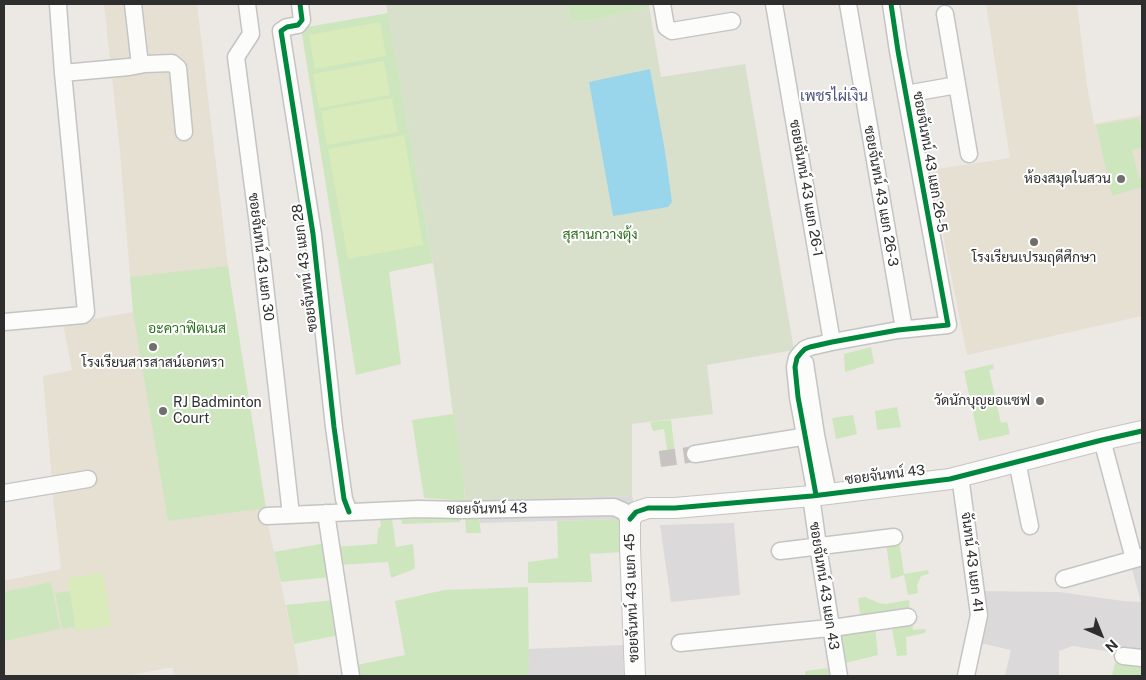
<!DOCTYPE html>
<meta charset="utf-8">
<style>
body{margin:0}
#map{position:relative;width:1146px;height:680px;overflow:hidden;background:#ece8e4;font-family:"Public Sans",sans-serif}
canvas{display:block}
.frame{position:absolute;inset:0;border:5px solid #2e2e2e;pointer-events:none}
.north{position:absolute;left:1076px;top:610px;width:50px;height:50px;-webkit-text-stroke:4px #fff;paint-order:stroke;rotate:136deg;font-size:14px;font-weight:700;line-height:20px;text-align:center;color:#2e2e2e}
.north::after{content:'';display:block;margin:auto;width:18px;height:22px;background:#2e2e2e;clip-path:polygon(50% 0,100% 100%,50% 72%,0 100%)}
</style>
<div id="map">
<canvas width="1146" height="680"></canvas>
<div class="frame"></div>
<div class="north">N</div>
</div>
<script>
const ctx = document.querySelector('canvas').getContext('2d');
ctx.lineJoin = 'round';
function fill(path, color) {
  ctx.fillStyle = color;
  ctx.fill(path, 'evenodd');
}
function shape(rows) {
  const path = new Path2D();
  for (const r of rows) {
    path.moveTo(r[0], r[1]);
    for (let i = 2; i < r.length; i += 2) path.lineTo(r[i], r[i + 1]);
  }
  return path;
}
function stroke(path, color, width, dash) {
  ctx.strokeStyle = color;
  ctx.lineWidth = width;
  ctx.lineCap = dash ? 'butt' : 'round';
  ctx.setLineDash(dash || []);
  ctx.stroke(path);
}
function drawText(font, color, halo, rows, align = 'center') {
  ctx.font = font + ' "Public Sans",Sarabun,sans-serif';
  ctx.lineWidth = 4;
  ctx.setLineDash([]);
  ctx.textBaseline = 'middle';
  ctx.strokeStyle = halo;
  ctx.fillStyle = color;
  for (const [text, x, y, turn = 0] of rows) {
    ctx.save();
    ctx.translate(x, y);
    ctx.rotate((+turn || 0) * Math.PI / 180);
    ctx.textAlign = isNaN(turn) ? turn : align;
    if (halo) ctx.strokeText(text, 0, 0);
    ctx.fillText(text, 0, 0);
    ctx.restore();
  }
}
fill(shape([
 [632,496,634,504,618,519,480,523,479,517,465,517,466,501],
 [734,523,740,595,671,602,660,525],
 [1142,559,1142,653,1118,653,1073,646,1059,651,1059,676,1005,676,1011,650,980,643,982,591,1059,592,1123,601,1141,602,1130,562],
 [623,645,624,676,529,676,528,649]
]), '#dcd9db');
fill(shape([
 [104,4,197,4,228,266,246,394,258,462,267,520,294,644,299,676,174,676,173,668,167,668,127,676,4,676,4,581,61,569,53,498,52,480,43,376,72,370,63,324,133,312,120,152],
 [986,4,1077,4,1087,86,1094,124,1142,115,1142,316,967,355,930,170,1010,158]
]), '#e6e0d3');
fill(shape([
 [567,4,649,4,649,7,599,19,571,23],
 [388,13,433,263,389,272,401,364,356,375,301,28],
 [1139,118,1142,134,1142,147,1132,150,1139,178,1142,177,1142,187,1112,196,1096,125],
 [228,266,266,508,168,521,133,312,130,277],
 [467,291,464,489,466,501,424,498,412,420,453,414,438,297],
 [871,347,874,363,845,372,844,354],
 [993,364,994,369,989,370,1001,423,1007,422,1010,434,979,441,964,371],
 [897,407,901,427,877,430,875,411],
 [853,415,857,434,836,439,832,418],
 [671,420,675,454,668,455,664,429,653,431,650,422],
 [461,517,460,522,402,524,401,519],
 [465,517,479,517,481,533,466,533],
 [380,519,392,519,396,547,413,544,415,567,414,569,391,578,388,562,338,565,335,547,377,544,378,529,381,526],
 [618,519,621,521,624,552,590,554,592,582,528,583,528,562,558,558,557,521],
 [899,540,904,574,928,570,929,574,921,576,917,585,918,593,908,595,904,575,891,579,886,542],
 [326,543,331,577,281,582,274,552],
 [51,582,60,629,4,641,4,592],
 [528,587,529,676,354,676,352,666,405,655,395,601,444,590],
 [70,591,75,627,62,629,55,593],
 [865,597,879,603,886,604,909,600,910,613,861,620,858,598],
 [334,600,340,635,294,644,286,605],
 [912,620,913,630,926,629,925,633,906,637,907,655,897,656,891,624],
 [875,626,878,655,841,664,835,632],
 [1115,663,1142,666,1142,676,1112,676],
 [829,668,830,676,805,676,805,671]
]), '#cee6be');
fill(shape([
 [386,4,567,4,572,23,599,19,649,7,661,77,745,64,794,350,707,365,713,414,632,424,632,496,466,501,433,263]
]), '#d8e0cc');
fill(shape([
 [380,22,386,56,315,69,309,35],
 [384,61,390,95,319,108,313,74],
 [392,98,398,132,327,145,321,111],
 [404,135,423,245,348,259,328,149],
 [103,573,111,626,76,631,68,578]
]), '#d9eabb');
fill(shape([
 [650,69,665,151,672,202,668,207,613,216,589,82]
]), '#99d6ec');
stroke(shape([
 [660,459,695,454]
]), '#c6c3c0', 16, [16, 8]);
const minor = shape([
 [133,4,140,65],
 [247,4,251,34,236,57,258,225,275,372,291,515],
 [300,4,302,20,298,25,287,27,281,31,313,234,334,427,344,499,349,512],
 [662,4,666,27,672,31,732,21],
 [774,4,832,342],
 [848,4,904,329],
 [945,14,969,154],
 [63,73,129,67,145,64,172,63,178,68,184,132],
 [906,94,957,85],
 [4,322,83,315,86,312,63,73,58,4],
 [805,363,816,435,828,494],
 [1102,440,1134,559],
 [695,454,814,435],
 [1017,461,1030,526],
 [960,476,979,615,966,676],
 [4,493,88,479],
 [816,495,798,397,795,367,797,358,801,353,805,349,810,347,832,342,898,330,948,325,898,51,891,4],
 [811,496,818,546,839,676],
 [326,513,351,676],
 [267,516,418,509,462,510,614,507,623,511,630,519],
 [780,551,894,537],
 [1064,579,1142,557],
 [680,643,839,627,908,617],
 [1123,656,1142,658]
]);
const tertiary = shape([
 [635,676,630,547,630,519,636,512,648,508,675,508,812,496,950,479,1102,440,1142,431]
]);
stroke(minor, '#c5c4c5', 19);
stroke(tertiary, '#c5c4c5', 22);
stroke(minor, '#fcfcfb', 16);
stroke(tertiary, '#fcfcfb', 20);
stroke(shape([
 [300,4,302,20,298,25,287,27,281,31,313,234,334,427,344,499,349,512],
 [816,495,798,397,795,367,797,358,801,353,805,349,810,347,832,342,898,330,948,325,898,51,891,4],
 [630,519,636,512,648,508,675,508,812,496,950,479,1102,440,1142,431]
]), '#00873e', 5);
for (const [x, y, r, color] of [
 [1121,179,5,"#706f6e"],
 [1034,242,5,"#706f6e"],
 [153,347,5,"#706f6e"],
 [1040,401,5,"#706f6e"],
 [163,411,5,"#706f6e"]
]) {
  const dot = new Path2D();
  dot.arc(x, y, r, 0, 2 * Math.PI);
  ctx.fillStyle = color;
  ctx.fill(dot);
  stroke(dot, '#fff', 2);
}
drawText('14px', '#2e2e2e', '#fff', [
 ["ซอยจันทน์ 43 แยก 26-5",930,162,80],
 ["ซอยจันทน์ 43 แยก 26-1",806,188,80],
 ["ซอยจันทน์ 43 แยก 26-3",881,196,80],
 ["ซอยจันทน์ 43 แยก 30",261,257,83],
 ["ซอยจันทน์ 43 แยก 28",305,268,-97],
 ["ซอยจันทน์ 43",885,475,-7],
 ["ซอยจันทน์ 43",487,509,-1],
 ["จันทน์ 43 แยก 41",972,562,83],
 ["ซอยจันทน์ 43 แยก 43",824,586,81],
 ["ซอยจันทน์ 43 แยก 45",632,598,-92]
]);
drawText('14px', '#2e2e2e', '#fff', [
 ["ห้องสมุดในสวน",1111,179],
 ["โรงเรียนเปรมฤดีศึกษา",1034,258,"center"],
 ["โรงเรียนสารสาสน์เอกตรา",153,363,"center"],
 ["วัดนักบุญยอแซฟ",1030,401],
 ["RJ Badminton",173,403,"left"],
 ["Court",173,419,"left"]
], 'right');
drawText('14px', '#2c6e1b', '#fff', [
 ["สุสานกวางตุ้ง",600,235],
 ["อะควาฟิตเนส",187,329]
]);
drawText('15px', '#4d5680', '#fff', [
 ["เพชรไผ่เงิน",834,96]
]);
</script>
